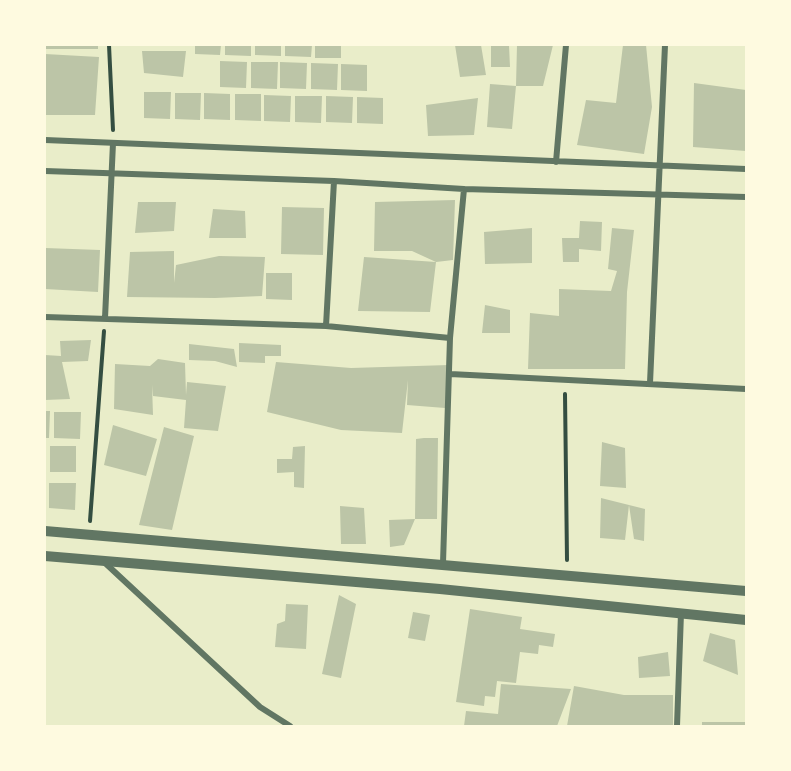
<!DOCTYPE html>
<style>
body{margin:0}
#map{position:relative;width:791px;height:771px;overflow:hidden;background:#e9edc9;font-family:Manrope,sans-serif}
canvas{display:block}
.frame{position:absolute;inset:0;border:46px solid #fefae0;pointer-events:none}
</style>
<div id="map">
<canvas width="791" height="771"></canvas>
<div class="frame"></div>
</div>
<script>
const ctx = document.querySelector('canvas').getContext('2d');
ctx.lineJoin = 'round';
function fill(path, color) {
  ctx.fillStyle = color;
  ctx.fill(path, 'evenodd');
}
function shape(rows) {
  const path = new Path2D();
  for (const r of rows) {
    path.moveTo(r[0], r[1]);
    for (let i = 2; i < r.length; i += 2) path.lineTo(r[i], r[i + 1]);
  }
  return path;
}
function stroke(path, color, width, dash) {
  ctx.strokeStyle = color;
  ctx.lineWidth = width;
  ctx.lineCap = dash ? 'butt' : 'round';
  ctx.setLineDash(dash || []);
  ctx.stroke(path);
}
fill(shape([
 [45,45,98,45,98,49,45,49],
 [195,45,221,45,220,55,195,54],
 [225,45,251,45,251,56,225,55],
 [255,45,281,45,281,56,255,55],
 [285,45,312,45,311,57,285,56],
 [315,45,341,45,341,58,315,58],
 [455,45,481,45,486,75,460,77],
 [491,45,509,45,510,67,491,67],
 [517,45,553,45,543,86,516,86],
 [623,45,646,45,652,107,644,154,577,145,586,100,616,103],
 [142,51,186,51,183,77,144,73],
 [45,54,99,57,95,115,45,115],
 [220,61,247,62,246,88,220,87],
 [251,62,278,62,277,89,251,88],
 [280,62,307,63,306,89,280,88],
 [311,63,338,64,337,90,311,89],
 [341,64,367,65,367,91,341,90],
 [694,83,746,90,746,151,693,147],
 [490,84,516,86,512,129,487,127],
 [144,92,171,92,170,119,144,118],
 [175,93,201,93,200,120,175,119],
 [204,93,230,94,230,120,204,119],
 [235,94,261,94,261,121,235,120],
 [264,95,291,96,290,122,264,121],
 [295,96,322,96,321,123,295,122],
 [326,96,353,97,352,123,326,122],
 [357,97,383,98,383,124,357,123],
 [478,98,474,135,428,136,426,105],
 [455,200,453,260,436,262,412,251,374,251,375,202],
 [138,202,176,202,174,231,135,233],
 [282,207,324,208,323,255,281,254],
 [213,209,245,211,246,238,209,238],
 [580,221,602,222,601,251,579,249,579,262,563,262,562,238,579,238],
 [532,228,532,263,485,264,484,232],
 [612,228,634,230,627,292,625,369,528,369,530,313,559,316,559,289,611,291,617,271,608,269],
 [45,248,100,250,98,292,45,289],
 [174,251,174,283,176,265,219,256,265,257,262,296,215,298,127,297,130,252],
 [364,257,436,262,430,312,358,311],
 [266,273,292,273,292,300,266,299],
 [485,305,510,310,510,333,482,333],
 [91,340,88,361,62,362,70,399,45,400,45,355,61,356,60,341],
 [239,343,281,345,281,356,265,356,265,363,239,362],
 [189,344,234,349,237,367,215,361,189,360],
 [158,359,185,363,186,395,187,382,226,386,218,431,184,428,186,400,153,396,152,385,153,415,114,409,115,364,150,366],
 [276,362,351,368,449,365,445,408,407,405,408,380,402,433,341,430,267,412],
 [45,411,50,411,49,438,45,438],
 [54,412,81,412,80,439,54,438],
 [113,425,157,439,146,476,104,465],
 [164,427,194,436,172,530,139,525],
 [424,438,438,438,437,519,415,519,404,545,390,547,389,520,415,519,416,439],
 [602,442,625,448,626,488,600,486],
 [50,446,76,446,76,472,50,472],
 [305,446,304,488,294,487,294,472,277,473,277,459,292,459,293,447],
 [49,483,76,483,75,510,49,508],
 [601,498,645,509,644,541,634,539,629,505,625,540,600,538],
 [340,506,364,508,366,544,341,544],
 [339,595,356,604,341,678,322,674],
 [286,604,308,605,306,649,275,647,277,624,285,621],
 [470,609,522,617,520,629,555,634,553,647,539,645,538,654,520,652,516,683,497,681,495,697,485,696,484,706,456,702],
 [413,612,430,615,425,641,408,638],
 [710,633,735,640,738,675,703,661],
 [668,652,670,676,639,678,638,657],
 [501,684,571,689,557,726,464,726,466,711,498,714],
 [574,686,624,695,673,695,673,726,567,726],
 [702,722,746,722,746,726,702,726]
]), '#bcc5a7');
stroke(shape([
 [109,45,113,130],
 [565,394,567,560],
 [90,521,104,331]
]), '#344e41', 4);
stroke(shape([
 [45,140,746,169],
 [556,162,566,45],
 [45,171,334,181,464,189,746,197],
 [45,317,326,326,450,338],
 [105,318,113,143],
 [326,326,334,181],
 [450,374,746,389],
 [650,383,665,45],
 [104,562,260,707,290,726],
 [443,563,450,338,464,189],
 [677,726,681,613]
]), '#617663', 6);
stroke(shape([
 [45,531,746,591],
 [45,556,440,589,746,620]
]), '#617663', 10);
</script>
